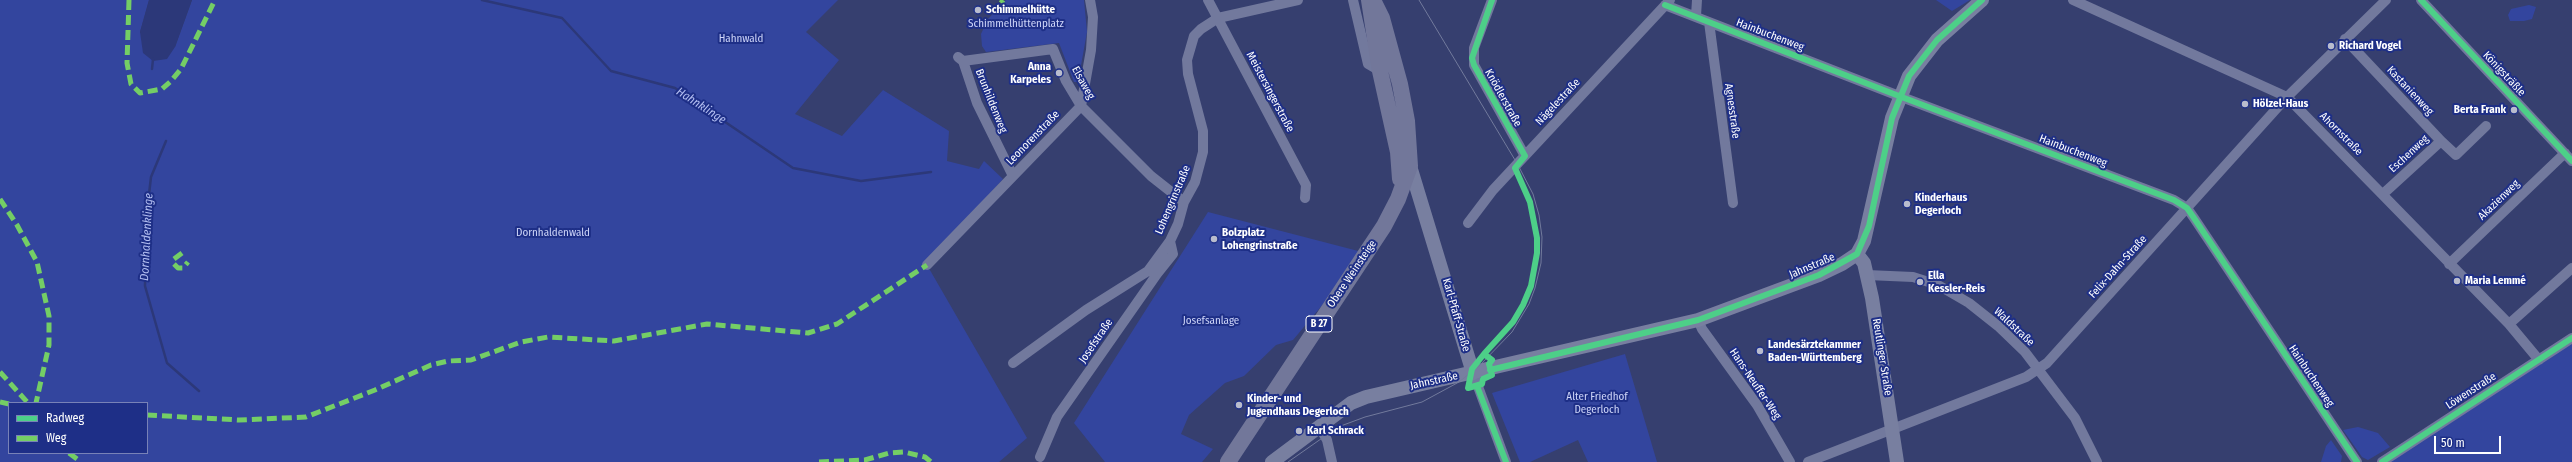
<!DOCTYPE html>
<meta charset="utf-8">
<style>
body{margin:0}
#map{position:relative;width:2572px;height:462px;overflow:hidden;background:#363f6f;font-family:"Fira Sans Condensed",sans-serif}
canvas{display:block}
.legend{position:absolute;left:8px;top:402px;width:140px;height:52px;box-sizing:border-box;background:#1e2f87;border:1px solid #7882b7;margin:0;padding:5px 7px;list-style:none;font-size:12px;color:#fff}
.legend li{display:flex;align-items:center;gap:8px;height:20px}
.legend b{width:20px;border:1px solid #7882b7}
.scale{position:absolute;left:2434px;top:436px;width:67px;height:18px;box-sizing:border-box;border:2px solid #fff;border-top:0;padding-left:5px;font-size:12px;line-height:14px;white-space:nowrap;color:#fff;-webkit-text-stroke:3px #1e2f87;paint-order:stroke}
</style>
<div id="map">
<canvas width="2572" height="462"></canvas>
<ul class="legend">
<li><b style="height:5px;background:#4dcf88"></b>Radweg</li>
<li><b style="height:5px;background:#74ce65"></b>Weg</li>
</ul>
<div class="scale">50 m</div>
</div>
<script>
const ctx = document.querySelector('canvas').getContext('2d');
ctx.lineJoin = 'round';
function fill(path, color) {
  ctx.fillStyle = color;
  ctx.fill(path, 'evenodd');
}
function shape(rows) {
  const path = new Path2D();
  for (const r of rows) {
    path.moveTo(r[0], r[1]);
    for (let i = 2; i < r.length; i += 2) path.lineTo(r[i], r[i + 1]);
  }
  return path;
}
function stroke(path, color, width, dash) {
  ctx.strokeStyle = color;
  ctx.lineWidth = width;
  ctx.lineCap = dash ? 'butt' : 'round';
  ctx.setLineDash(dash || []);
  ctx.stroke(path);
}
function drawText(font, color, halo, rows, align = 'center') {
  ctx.font = font + ' "Fira Sans Condensed",sans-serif';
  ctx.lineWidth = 4;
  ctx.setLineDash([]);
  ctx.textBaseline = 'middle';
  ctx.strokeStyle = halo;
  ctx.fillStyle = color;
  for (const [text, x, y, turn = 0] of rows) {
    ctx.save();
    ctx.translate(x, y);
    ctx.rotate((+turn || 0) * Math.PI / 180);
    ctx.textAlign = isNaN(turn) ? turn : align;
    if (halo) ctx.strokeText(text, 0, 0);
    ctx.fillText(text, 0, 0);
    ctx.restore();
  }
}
fill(shape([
 [0,0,149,0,140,32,175,47,192,0,838,0,806,32,839,60,795,114,842,136,883,90,949,131,947,161,979,169,984,161,1003,179,927,265,1027,438,999,462,0,462],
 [9,403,147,403,147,453,9,453],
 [1006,0,1084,0,1087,32,1078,82,1074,82,1059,43,986,52,982,46,981,34,988,19],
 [1936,0,1970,0,1952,11],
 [2529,5,2536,7,2532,19,2524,21,2510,21,2508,15,2511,9],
 [1208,212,1366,253,1293,340,1276,345,1244,376,1225,383,1189,415,1181,434,1213,449,1202,462,1105,462,1074,423],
 [2572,338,2572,462,2382,462],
 [1625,354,1657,462,1588,462,1578,440,1530,462,1520,462,1492,393],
 [2358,427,2378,433,2390,447,2368,460,2362,457,2343,430],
 [2331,440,2342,456,2341,462,2321,462,2326,446]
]), '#33459e');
fill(shape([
 [149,0,192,0,175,47,167,59,153,61,143,53,140,32]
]), '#2c3879');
stroke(shape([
 [482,0,562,18,611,71,675,88,793,168,861,181,931,172],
 [152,69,153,59],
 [166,141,151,177,146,220,145,286,167,363,199,391]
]), '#2c3879', 2.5);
stroke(shape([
 [1208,0,1306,185,1305,198],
 [1353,0,1368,64,1380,71],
 [1492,0,1474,48,1474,65,1525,156],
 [2073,0,2287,97,2509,324,2539,360],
 [2421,0,2572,161],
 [1665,5,1899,96,2174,200,2187,208,2194,218,2357,462],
 [1696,16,1697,0],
 [1709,22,1733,203],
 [2345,39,2441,141],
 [958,57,963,61,977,103,1013,176],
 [963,61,1053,49,1066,81,1081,106,1151,176,1184,202],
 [2383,194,2441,141,2456,155,2486,126],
 [1468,223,1493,190,1670,0],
 [2449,264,2565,153],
 [927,265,1081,106,1091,50,1093,17,1090,0],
 [1867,275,1913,277,1938,285,1969,303,1998,326,2025,352,2075,418,2097,462],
 [1698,320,1702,329,1757,405,1790,462],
 [2509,324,2572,268],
 [1013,363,1086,310,1148,271,1170,241,1178,224,1184,202,1195,182,1203,152,1203,131,1188,74,1187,60,1194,36,1201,29,1218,18,1298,0],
 [1473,373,1506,462],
 [1319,426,1327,440,1332,462],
 [1040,457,1057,417,1157,274,1173,254,1170,241],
 [1808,462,2026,377,2047,363,2287,97,2386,0],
 [2382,462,2572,338]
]), '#72799d', 10);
stroke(shape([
 [1410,166,1473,373],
 [1857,254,1864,263,1872,298,1897,462],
 [1272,462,1351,403,1366,397,1698,320,1819,275,1842,264,1857,254,1864,241,1892,118,1909,76,1937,40,1982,0]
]), '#787fa0', 14);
stroke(shape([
 [1369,0,1380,71,1398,152,1400,179],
 [1228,462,1384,226,1398,199,1410,166,1407,121,1400,84,1382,18,1373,0]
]), '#72779a', 16);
stroke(shape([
 [1288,462,1338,427,1365,417,1422,402,1459,382,1480,365,1512,332,1529,304,1535,288,1541,263,1542,237,1539,215,1533,194,1518,165,1419,0]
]), '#727a9c', 1);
stroke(shape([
 [129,0,127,63,131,84,140,93,162,89,171,81,181,69,215,0],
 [1001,3,1003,0],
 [0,199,17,225,37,262,49,316,49,345,36,403],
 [182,253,174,259,174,264,178,268,183,268,188,262],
 [0,372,28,403],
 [0,402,9,404],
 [147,415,239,420,306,417,375,390,431,365,448,361,471,360,521,342,548,337,614,341,707,324,808,333,837,324,927,265],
 [69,453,81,462],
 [819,462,865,460,889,453,904,452,925,457,931,462]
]), '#74ce65', 5, [10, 5]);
stroke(shape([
 [2421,0,2572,161],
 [1665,5,1899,96,2174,200,2187,208,2194,218,2357,462],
 [1484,354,1492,360,1489,364,1492,375,1483,379,1482,384,1468,388,1472,369,1484,354,1513,322,1523,305,1531,286,1537,253,1537,238,1530,202,1515,168,1525,156,1474,65,1472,58,1492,0],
 [1490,370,1698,320,1819,275,1857,254,1869,226,1892,118,1909,76,1937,40,1982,0],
 [1477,386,1506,462],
 [2382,462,2572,338]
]), '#4dcf88', 6);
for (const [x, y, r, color] of [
 [978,10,4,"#b9bccd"],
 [2331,46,4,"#b9bccd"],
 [1059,73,4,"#b9bccd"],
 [2245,104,4,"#b9bccd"],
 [2514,110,4,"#b9bccd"],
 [1907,204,4,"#b9bccd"],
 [1214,239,4,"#b9bccd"],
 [2457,281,4,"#b9bccd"],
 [1920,282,4,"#b9bccd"],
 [1760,351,4,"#b9bccd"],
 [1239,405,4,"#b9bccd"],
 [1299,431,4,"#b9bccd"]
]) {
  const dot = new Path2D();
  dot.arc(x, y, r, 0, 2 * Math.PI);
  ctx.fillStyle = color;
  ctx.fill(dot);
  stroke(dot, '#1e2f87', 1.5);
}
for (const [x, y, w] of [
 [1319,324,26]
]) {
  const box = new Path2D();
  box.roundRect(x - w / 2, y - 8, w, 16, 3);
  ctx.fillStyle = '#1e2f87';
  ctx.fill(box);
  stroke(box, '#fff', 1);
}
drawText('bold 10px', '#fff', null, [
 ["B 27",1319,324]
]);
drawText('bold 11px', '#fff', '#1e2f87', [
 ["Schimmelhütte",986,10],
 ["Richard Vogel",2339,46],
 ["Anna",1051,67,"right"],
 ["Karpeles",1051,80,"right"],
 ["Hölzel-Haus",2253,104],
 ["Berta Frank",2506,110,"right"],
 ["Kinderhaus",1915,198],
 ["Degerloch",1915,211],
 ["Bolzplatz",1222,233],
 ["Lohengrinstraße",1222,246],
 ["Ella",1928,276],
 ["Kessler-Reis",1928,289],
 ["Maria Lemmé",2465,281],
 ["Landesärztekammer",1768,345],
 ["Baden-Württemberg",1768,358],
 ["Kinder- und",1247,399],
 ["Jugendhaus Degerloch",1247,412],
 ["Karl Schrack",1307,431]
], 'left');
drawText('11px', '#cdd4f8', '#1e2f87', [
 ["Schimmelhüttenplatz",1016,24],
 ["Hahnwald",741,39],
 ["Dornhaldenwald",553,233],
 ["Josefsanlage",1211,321],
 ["Alter Friedhof",1597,397],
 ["Degerloch",1597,410]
]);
drawText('11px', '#fff', '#1e2f87', [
 ["Hainbuchenweg",1770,35,21],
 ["Königsträßle",2504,74,47],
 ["Elsaweg",1083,83,61],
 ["Kastanienweg",2410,91,47],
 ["Meistersingerstraße",1270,92,62],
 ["Knödlerstraße",1503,98,61],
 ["Brunhildenweg",991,101,68],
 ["Nägelestraße",1558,102,-47],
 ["Agnesstraße",1732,111,82],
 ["Ahornstraße",2341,134,45],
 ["Leonorenstraße",1033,138,-46],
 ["Hainbuchenweg",2073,151,21],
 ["Eschenweg",2409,154,-43],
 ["Lohengrinstraße",1173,200,-67],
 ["Akazienweg",2499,200,-44],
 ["Jahnstraße",1812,266,-23],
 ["Felix-Dahn-Straße",2118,267,-48],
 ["Obere Weinsteige",1352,274,-56],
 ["Karl-Pfaff-Straße",1456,315,74],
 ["Waldstraße",2014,327,43],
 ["Josefstraße",1096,341,-56],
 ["Reutlinger Straße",1882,357,81],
 ["Hainbuchenweg",2311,376,56],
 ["Jahnstraße",1434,381,-12],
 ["Hans-Neuffer-Weg",1755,384,56],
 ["Löwenstraße",2471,391,-33]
]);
drawText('italic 12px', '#b4bff2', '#1e2f87', [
 ["Hahnklinge",701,106,33],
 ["Dornhaldenklinge",147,237,-87]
]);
</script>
